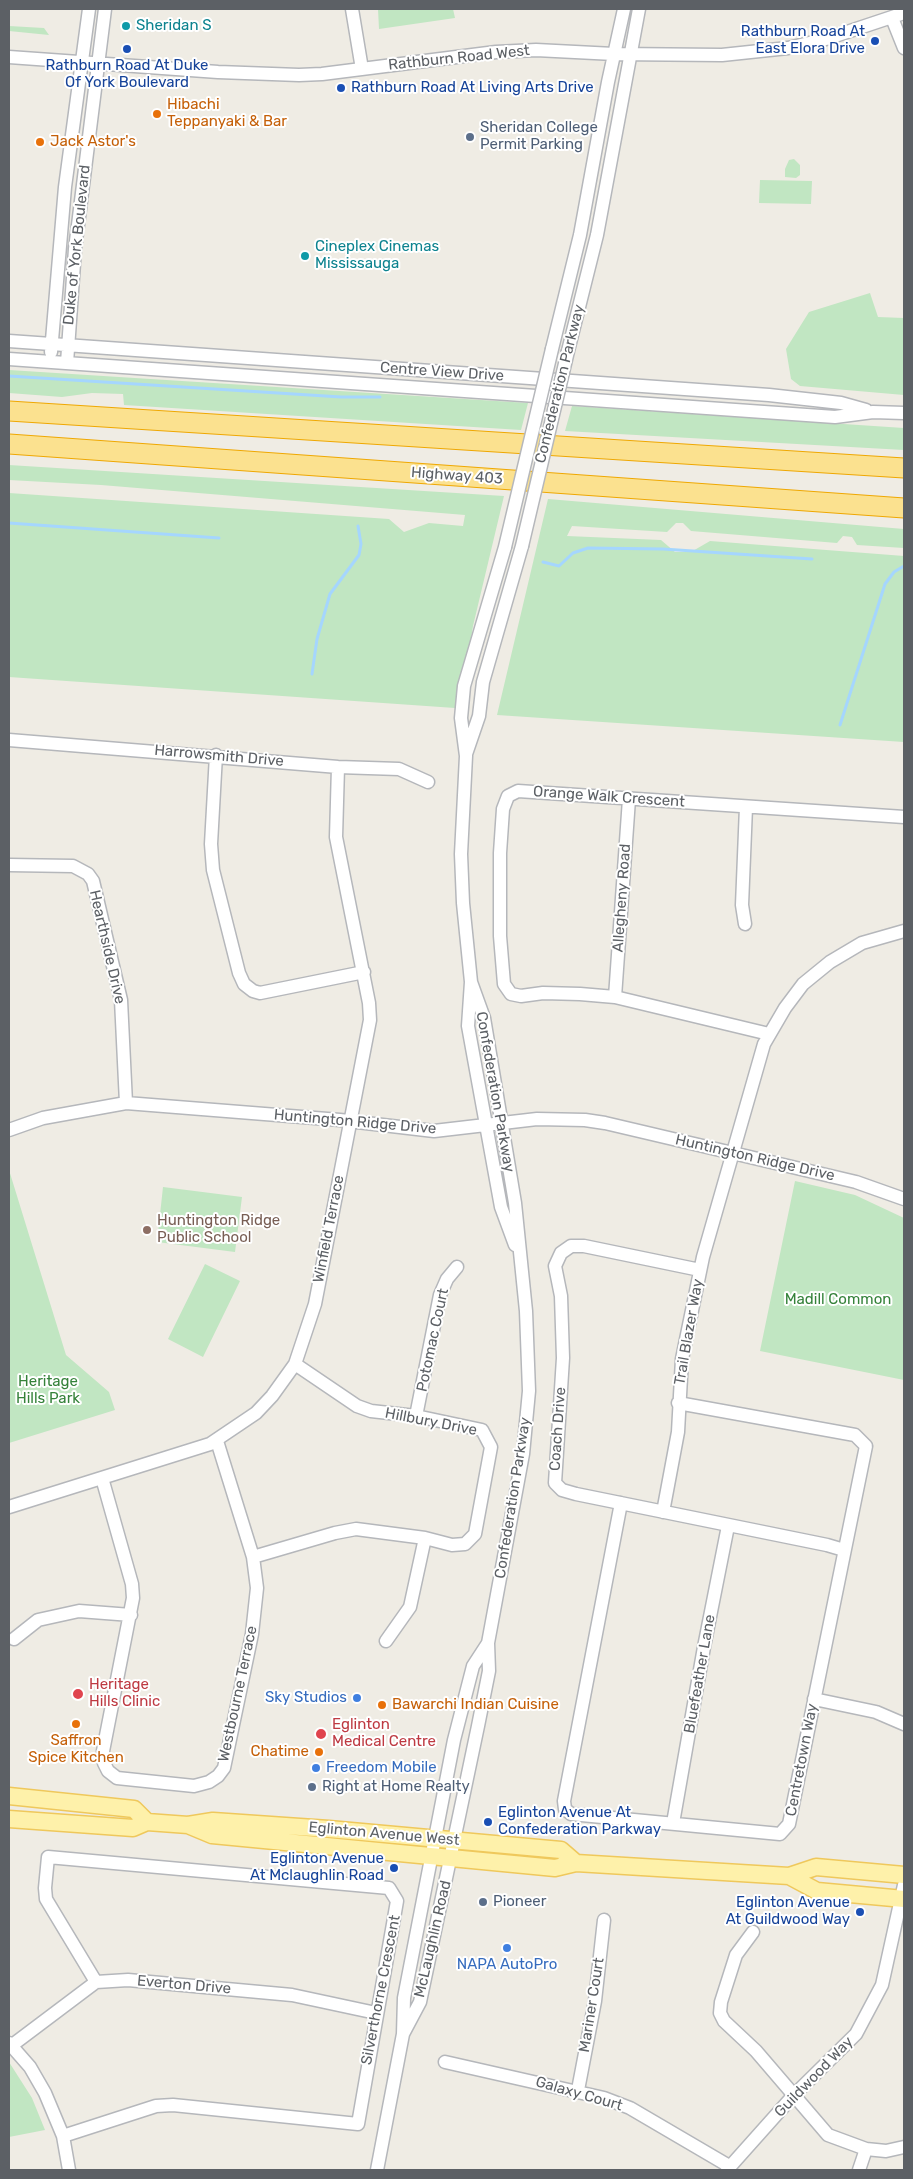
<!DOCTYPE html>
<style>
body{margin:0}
#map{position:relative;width:913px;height:2179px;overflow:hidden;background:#efece4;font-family:Rubik,sans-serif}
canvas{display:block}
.frame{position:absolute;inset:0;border:10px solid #5c6065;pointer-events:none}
</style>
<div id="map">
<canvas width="913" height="2179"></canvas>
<div class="frame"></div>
</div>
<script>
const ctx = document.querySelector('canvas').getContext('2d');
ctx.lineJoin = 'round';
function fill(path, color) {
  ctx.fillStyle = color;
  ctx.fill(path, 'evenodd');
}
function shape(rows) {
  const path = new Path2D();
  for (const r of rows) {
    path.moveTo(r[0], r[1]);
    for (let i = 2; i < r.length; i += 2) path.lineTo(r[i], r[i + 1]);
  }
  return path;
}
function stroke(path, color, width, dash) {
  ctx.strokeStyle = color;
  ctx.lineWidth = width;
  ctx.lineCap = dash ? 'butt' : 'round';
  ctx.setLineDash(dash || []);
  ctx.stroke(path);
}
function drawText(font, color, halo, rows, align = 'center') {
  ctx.font = font + ' Rubik,sans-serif';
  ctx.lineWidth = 4;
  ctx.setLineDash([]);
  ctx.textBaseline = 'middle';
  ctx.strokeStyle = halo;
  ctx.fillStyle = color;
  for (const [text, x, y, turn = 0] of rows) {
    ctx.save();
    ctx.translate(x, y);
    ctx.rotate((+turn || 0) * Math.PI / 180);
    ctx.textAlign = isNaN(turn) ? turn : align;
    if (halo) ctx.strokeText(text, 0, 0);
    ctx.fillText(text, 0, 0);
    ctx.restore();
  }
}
fill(shape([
 [378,9,453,9,455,18,379,29],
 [9,26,44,28,49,35,9,31],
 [794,159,800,165,800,175,796,178,785,177,785,169,789,160],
 [760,180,812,181,811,204,759,203],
 [870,293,878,317,904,318,904,395,800,386,791,379,786,349,809,312],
 [9,370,528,403,521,430,124,405,123,394,92,393,62,397,9,393],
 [572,406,904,428,904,450,565,431],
 [9,465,504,496,473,626,461,703,455,708,9,677,9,493,389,519,404,532,429,523,463,526,465,515,101,485,9,480],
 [548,499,904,529,904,548,857,545,852,537,843,536,837,543,691,531,683,523,676,523,667,532,572,526,567,536,661,540,675,552,691,552,710,541,904,556,904,742,497,715],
 [9,1170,66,1355,109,1392,115,1410,9,1443],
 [795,1181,855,1195,904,1218,904,1380,760,1351],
 [163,1187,242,1197,235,1252,157,1242],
 [205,1264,240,1281,203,1357,168,1339],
 [9,2062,32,2098,45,2130,9,2137]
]), '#c1e6c2');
stroke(shape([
 [9,376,341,397,380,397],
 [9,523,219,538],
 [543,562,559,566,573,553,588,548,663,549,812,559],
 [312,674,317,639,330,594,359,555,361,544,358,526],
 [840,725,885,584,894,572,904,566]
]), '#a5d6fe', 3);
const minor = shape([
 [352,9,362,69],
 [892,18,904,48],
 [9,57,218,72,299,75,322,74,496,52,536,50,614,54,722,55,788,48,826,39,904,13],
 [9,341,769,395,841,403,866,410],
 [552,349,580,235,608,82,624,9],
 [568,351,597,235,639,9],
 [51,352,65,187,89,9],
 [9,359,835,417,873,412,904,413],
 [67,363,75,249,105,9],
 [505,547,464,686,461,718,466,756,461,854,463,903,471,982,468,1026,501,1207,515,1245],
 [9,740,338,767,399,769,428,782],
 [466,754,479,716,483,682,522,546],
 [216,755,211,844,213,870,239,973,244,984,253,991,260,993,364,972],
 [9,865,73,866,88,874,93,881,121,1000,126,1103],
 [745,924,742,905,746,807],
 [615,997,629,799],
 [769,1034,615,997,580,994,543,993,521,996,511,994,504,984,500,936,500,853,503,809,508,796,518,791,904,817],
 [9,1130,43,1118,126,1103,340,1120,434,1131,537,1119,585,1120,605,1123,856,1182,904,1199],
 [700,1270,584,1246,571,1246,561,1253,555,1266,561,1296,563,1358,555,1483,562,1490,576,1494,827,1545,844,1550],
 [416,1416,440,1295,447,1279,457,1267],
 [102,1478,132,1584,133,1598,103,1751,104,1763,108,1771,117,1778,194,1786,209,1782,218,1776,224,1768,252,1634,257,1588,253,1557,217,1441],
 [621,1503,564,1801,565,1809,571,1814,780,1834,789,1824,866,1446,855,1435,678,1403],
 [9,1507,210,1444,256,1413,272,1396,295,1364,315,1304,370,1020,369,1003,336,837,338,767],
 [663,1512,678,1432,682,1359,703,1257,764,1044,785,1008,803,984,830,962,862,943,904,931],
 [253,1557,335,1533,356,1529,425,1538,452,1545,465,1544,475,1534,491,1447,482,1430,416,1416,371,1411,357,1406,295,1364],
 [14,1639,38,1620,79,1611,131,1615],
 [386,1641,410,1607,425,1538],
 [814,1699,876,1712,904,1724],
 [673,1823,704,1647,728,1526],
 [753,1932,736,1955,721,2002,720,2013,724,2021,756,2051,828,2135,866,2149,886,2151,904,2147],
 [403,2034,420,2002,478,1726,489,1671,488,1643,523,1454,529,1391,526,1311,515,1203,484,1018,471,982],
 [9,2043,30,2067,45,2093,63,2136,69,2170],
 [11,2046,96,1982,128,1980,292,1995,376,2013],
 [445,2062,604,2098,630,2108,729,2166],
 [578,2090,595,2001,604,1920],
 [63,2136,156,2106,173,2105,358,2124,397,1901,389,1888,48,1857,45,1888,46,1899,96,1982],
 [377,2170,403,2034,404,1998,454,1740,473,1666,488,1643],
 [727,2170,793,2096,856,2034,882,1985,904,1885],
 [859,2170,866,2149]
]);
const major = shape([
 [9,1796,134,1809,147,1822],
 [9,1819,133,1828,147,1822,188,1825,213,1821,329,1829,561,1850,576,1863],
 [188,1825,212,1835,555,1868,576,1863,789,1876,816,1867,904,1875],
 [789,1876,817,1891,904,1899]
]);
const highway = shape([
 [9,411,904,468],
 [9,444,904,508]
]);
stroke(minor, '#b5b7bb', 15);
stroke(major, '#efc85c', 19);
stroke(highway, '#efa803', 21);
stroke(minor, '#fff', 12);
stroke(major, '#fef1aa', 16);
stroke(highway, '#fbe18f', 19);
const minorBridge = shape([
 [522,546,568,351],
 [505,547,552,349]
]);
stroke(minorBridge, '#b5b7bb', 15, []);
stroke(minorBridge, '#fff', 12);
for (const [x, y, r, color] of [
 [126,26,5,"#0f9aa8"],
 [875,41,5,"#1a4fb4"],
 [127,49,5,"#1a4fb4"],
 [341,88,5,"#1a4fb4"],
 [157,114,5,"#e8710a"],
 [470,137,5,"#5c6f8a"],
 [40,142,5,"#e8710a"],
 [305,256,5,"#0f9aa8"],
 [147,1230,5,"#8d6e63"],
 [78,1694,6,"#e0444e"],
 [357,1698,5,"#3f7fe0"],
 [382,1705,5,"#e8710a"],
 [76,1724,5,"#e8710a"],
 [321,1734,6,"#e0444e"],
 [319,1752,5,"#e8710a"],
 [316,1768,5,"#3f7fe0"],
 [312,1787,5,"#5c6f8a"],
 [488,1822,5,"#1a4fb4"],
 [394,1868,5,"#1a4fb4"],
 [483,1902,5,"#5c6f8a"],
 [860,1912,5,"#1a4fb4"],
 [507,1948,5,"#3f7fe0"]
]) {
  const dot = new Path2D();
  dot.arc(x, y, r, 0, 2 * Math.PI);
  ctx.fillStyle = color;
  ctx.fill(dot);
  stroke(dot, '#fff', 2);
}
drawText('15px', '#0d838f', '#fff', [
 ["Sheridan S",136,26],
 ["Cineplex Cinemas",315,247],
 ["Mississauga",315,264]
], 'left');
drawText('15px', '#164399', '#fff', [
 ["Rathburn Road At",865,32],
 ["East Elora Drive",865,49],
 ["Rathburn Road At Duke",127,66,"center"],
 ["Of York Boulevard",127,83,"center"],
 ["Rathburn Road At Living Arts Drive",351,88,"left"],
 ["Eglinton Avenue At",498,1813,"left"],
 ["Confederation Parkway",498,1830,"left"],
 ["Eglinton Avenue",384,1859],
 ["At Mclaughlin Road",384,1876],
 ["Eglinton Avenue",850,1903],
 ["At Guildwood Way",850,1920]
], 'right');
drawText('15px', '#5c6065', '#fff', [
 ["Rathburn Road West",459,58,-6],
 ["Duke of York Boulevard",77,245,-84],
 ["Centre View Drive",442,372,4],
 ["Confederation Parkway",560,384,-76],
 ["Highway 403",457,476,4],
 ["Harrowsmith Drive",219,756,5],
 ["Orange Walk Crescent",609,797,4],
 ["Allegheny Road",622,898,-86],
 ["Hearthside Drive",107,947,77],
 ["Confederation Parkway",495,1092,80],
 ["Huntington Ridge Drive",355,1122,5],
 ["Huntington Ridge Drive",755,1158,13],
 ["Winfield Terrace",329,1229,-79],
 ["Trail Blazer Way",689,1332,-80],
 ["Potomac Court",433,1340,-78],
 ["Hillbury Drive",431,1422,11],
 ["Coach Drive",558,1429,-86],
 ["Confederation Parkway",513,1498,-81],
 ["Bluefeather Lane",700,1674,-80],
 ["Westbourne Terrace",238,1694,-78],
 ["Centretown Way",802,1760,-79],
 ["Eglinton Avenue West",384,1834,5],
 ["McLaughlin Road",433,1939,-77],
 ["Everton Drive",184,1985,5],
 ["Silverthorne Crescent",381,1990,-79],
 ["Mariner Court",592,2005,-81],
 ["Guildwood Way",814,2077,-46],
 ["Galaxy Court",579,2094,16]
]);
drawText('15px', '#c56008', '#fff', [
 ["Hibachi",167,105],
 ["Teppanyaki & Bar",167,122],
 ["Jack Astor's",50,142],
 ["Bawarchi Indian Cuisine",392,1705],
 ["Saffron",76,1741,"center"],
 ["Spice Kitchen",76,1758,"center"],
 ["Chatime",309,1752,"right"]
], 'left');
drawText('15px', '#4e5e75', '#fff', [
 ["Sheridan College",480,128],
 ["Permit Parking",480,145],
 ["Right at Home Realty",322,1787],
 ["Pioneer",493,1902]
], 'left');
drawText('15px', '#785e54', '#fff', [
 ["Huntington Ridge",157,1221],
 ["Public School",157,1238]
], 'left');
drawText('15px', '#35823a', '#fff', [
 ["Madill Common",838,1300],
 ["Heritage",48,1382],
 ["Hills Park",48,1399]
]);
drawText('15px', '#be3a42', '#fff', [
 ["Heritage",89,1685],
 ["Hills Clinic",89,1702],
 ["Eglinton",332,1725],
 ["Medical Centre",332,1742]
], 'left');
drawText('15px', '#366cbe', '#fff', [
 ["Sky Studios",347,1698],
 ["Freedom Mobile",326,1768,"left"],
 ["NAPA AutoPro",507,1965,"center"]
], 'right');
</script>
